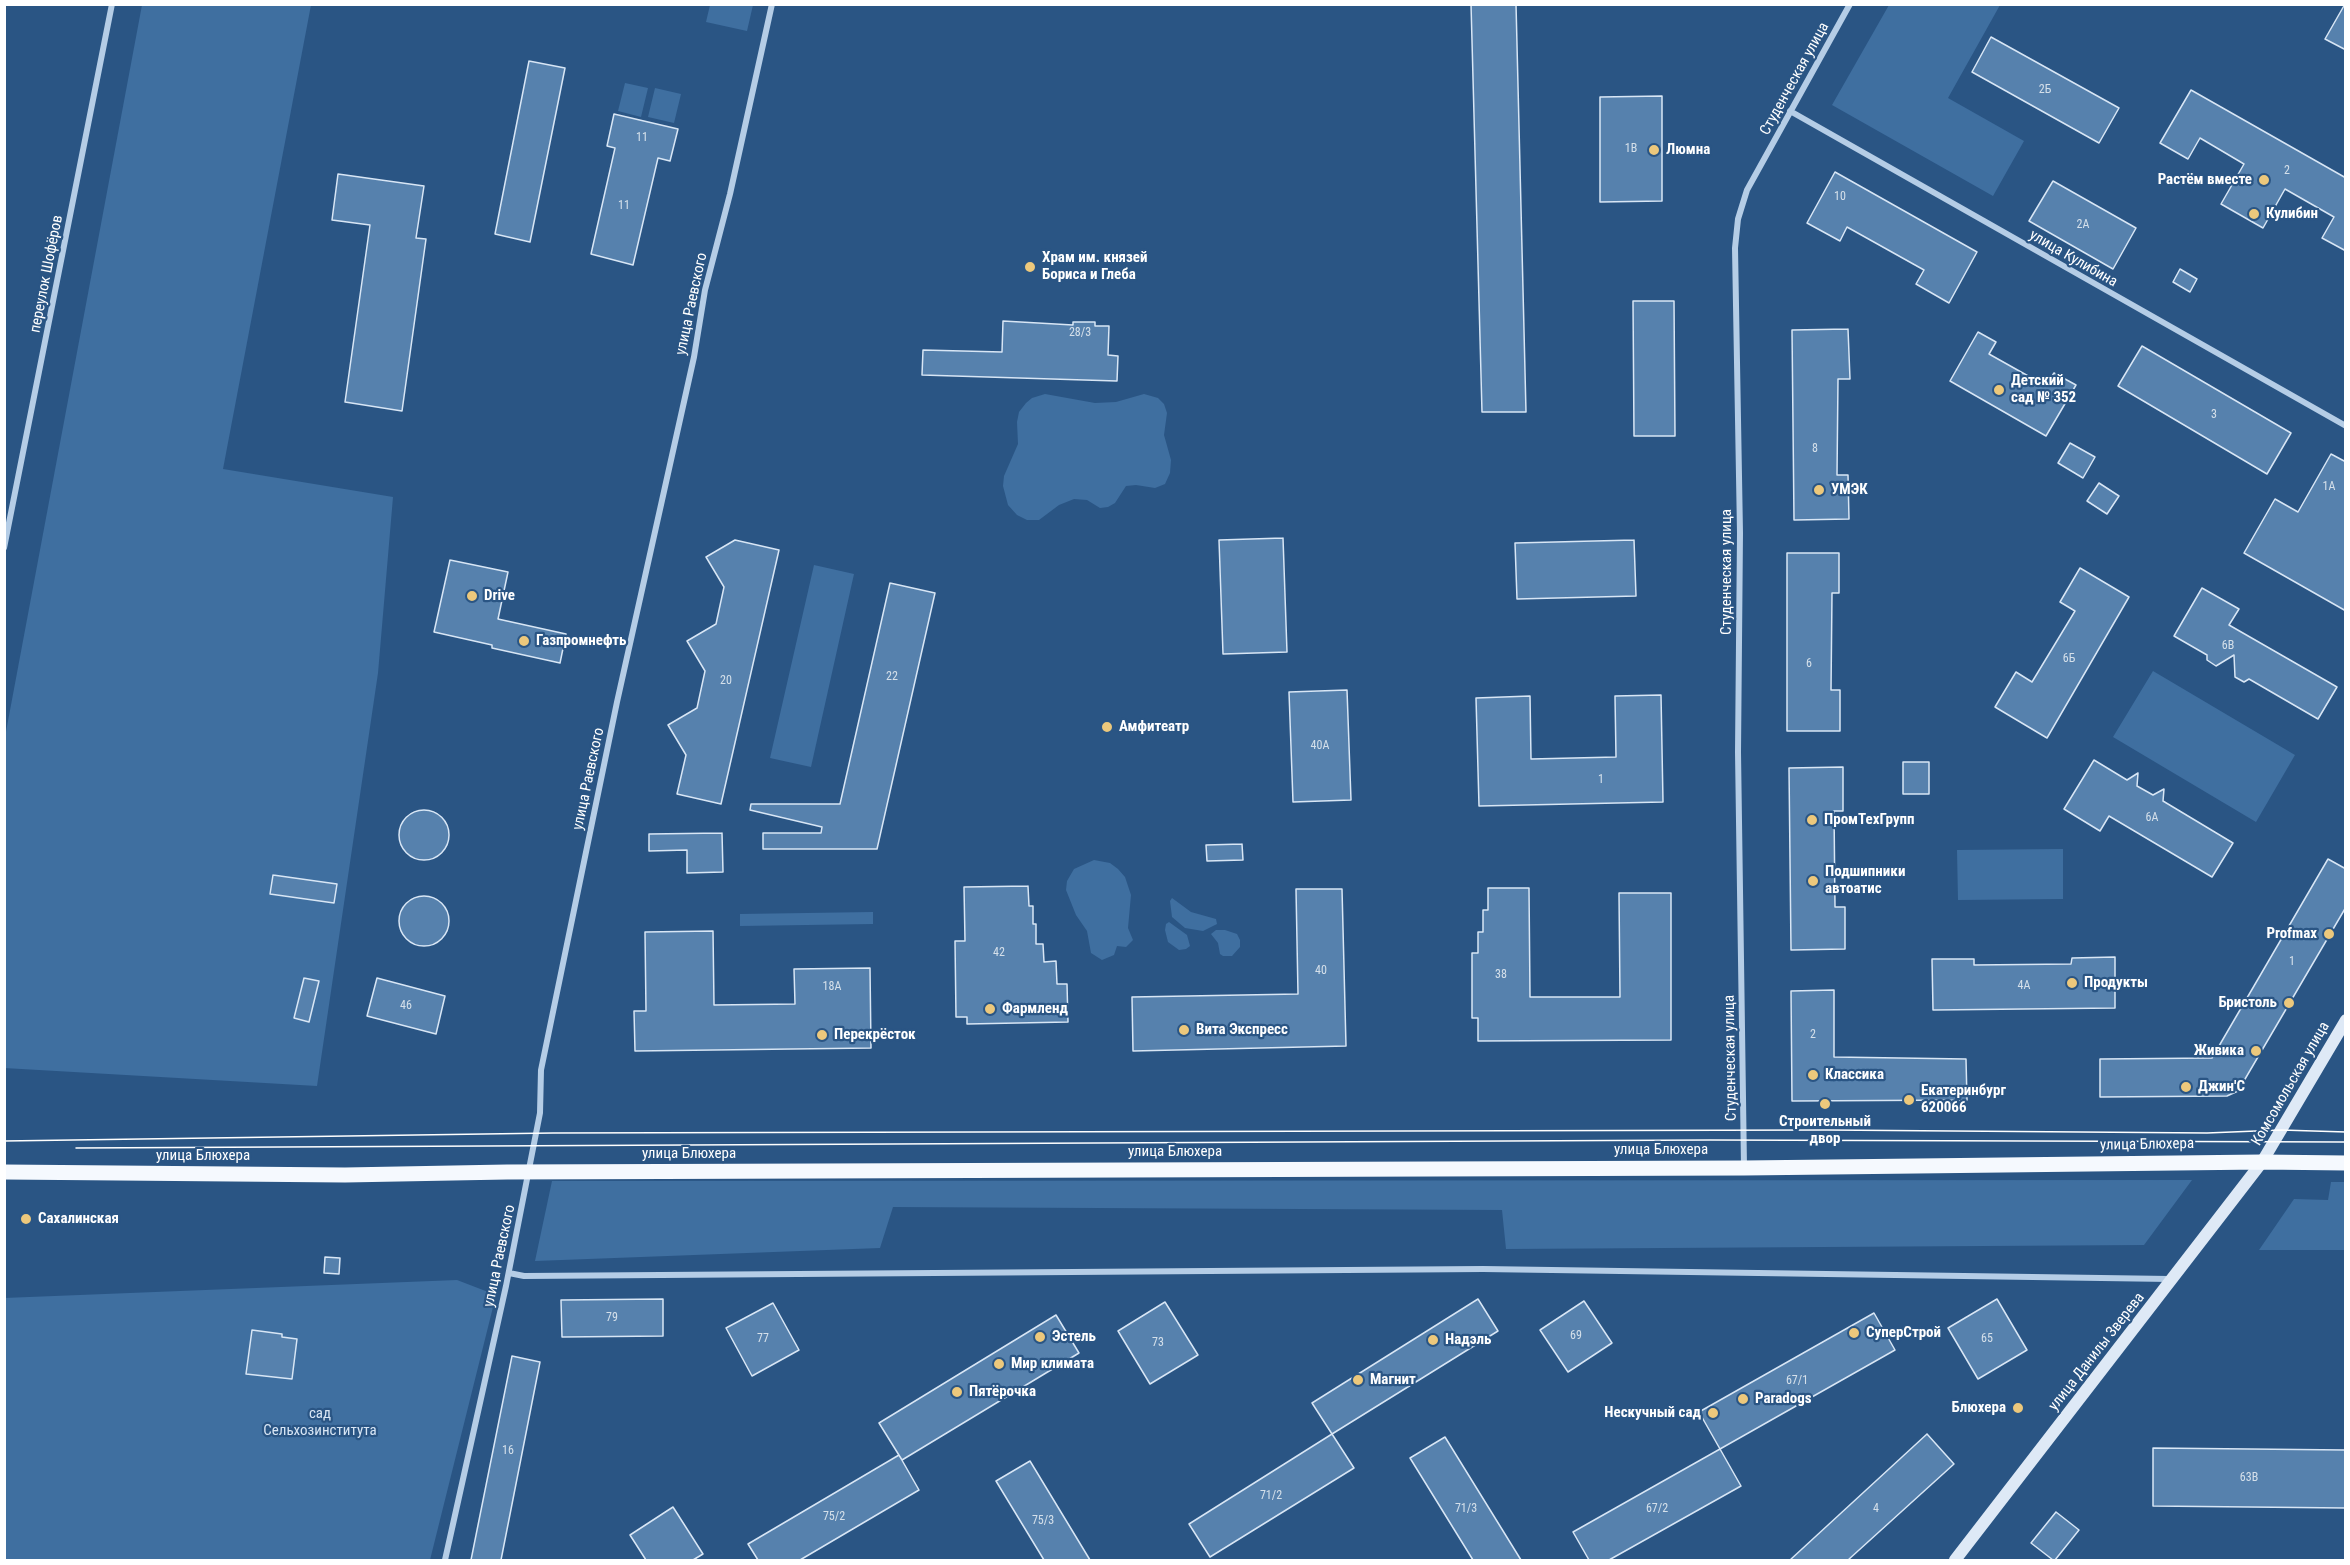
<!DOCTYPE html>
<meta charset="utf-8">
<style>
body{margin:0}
#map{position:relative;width:2350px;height:1565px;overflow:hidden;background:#2a5584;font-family:"Roboto Condensed",sans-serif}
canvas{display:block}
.frame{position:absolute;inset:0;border:6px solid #fff;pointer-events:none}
</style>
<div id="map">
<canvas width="2350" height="1565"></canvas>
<div class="frame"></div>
</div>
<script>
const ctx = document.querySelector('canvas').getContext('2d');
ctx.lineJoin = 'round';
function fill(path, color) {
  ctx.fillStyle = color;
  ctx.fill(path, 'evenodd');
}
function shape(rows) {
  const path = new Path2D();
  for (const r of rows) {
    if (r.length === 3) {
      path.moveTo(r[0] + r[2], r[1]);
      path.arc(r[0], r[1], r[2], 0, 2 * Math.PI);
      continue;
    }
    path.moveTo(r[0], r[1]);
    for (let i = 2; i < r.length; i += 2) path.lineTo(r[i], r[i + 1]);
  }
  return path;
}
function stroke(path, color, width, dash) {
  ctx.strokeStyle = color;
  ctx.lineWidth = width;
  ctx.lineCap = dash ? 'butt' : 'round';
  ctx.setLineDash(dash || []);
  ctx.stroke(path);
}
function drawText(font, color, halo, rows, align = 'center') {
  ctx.font = font + ' "Roboto Condensed",sans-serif';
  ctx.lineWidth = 4.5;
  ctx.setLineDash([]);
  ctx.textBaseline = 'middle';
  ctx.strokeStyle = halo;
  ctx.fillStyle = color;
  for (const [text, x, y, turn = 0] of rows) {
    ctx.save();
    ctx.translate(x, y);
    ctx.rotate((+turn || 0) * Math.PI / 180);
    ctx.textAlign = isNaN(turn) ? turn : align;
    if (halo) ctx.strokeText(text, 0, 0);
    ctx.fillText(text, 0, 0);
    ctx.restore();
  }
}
fill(shape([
 [142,5,311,5,223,469,393,497,378,673,317,1086,4,1068,5,737],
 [710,5,753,5,747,31,706,22],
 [1889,5,2000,5,1948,98,2024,141,1993,196,1832,105],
 [625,83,648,88,641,117,618,111],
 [655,88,681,94,674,123,648,117],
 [1045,394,1095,403,1116,402,1144,394,1158,398,1164,404,1167,413,1164,435,1171,460,1170,473,1165,484,1155,488,1136,485,1126,486,1115,503,1108,507,1100,508,1087,500,1074,499,1059,505,1039,520,1027,520,1017,515,1008,505,1003,486,1004,476,1018,444,1017,422,1019,412,1026,403,1032,398],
 [814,565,854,574,811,767,770,758],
 [2153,671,2295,755,2256,822,2113,737],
 [2063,849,2063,899,1958,900,1957,850],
 [1094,860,1110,863,1118,869,1125,877,1131,895,1128,928,1133,940,1126,947,1117,946,1114,955,1102,960,1091,953,1087,931,1076,915,1066,890,1067,881,1074,869],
 [1172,898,1191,912,1216,919,1217,924,1203,931,1185,928,1172,917,1170,901],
 [873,912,873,924,740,926,740,914],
 [1169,922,1187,935,1190,946,1186,949,1179,950,1168,942,1165,930,1166,924],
 [1216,930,1225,930,1237,934,1240,940,1240,947,1232,956,1223,956,1220,954,1218,943,1211,934],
 [2192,1180,2144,1245,1506,1249,1502,1210,893,1207,880,1248,535,1261,552,1181],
 [2331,1182,2345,1182,2345,1250,2259,1250,2294,1199,2328,1200],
 [457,1280,496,1295,430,1560,5,1560,4,1298]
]), '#3f6fa0');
const building = shape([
 [1471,4,1516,4,1526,412,1482,412,1471,4],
 [2345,4,2346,4,2346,50,2325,39,2345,4],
 [1991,37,2119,108,2099,143,1972,72,1991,37],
 [529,61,565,68,530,242,495,234,529,61],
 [2191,90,2346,178,2346,251,2322,238,2334,217,2285,189,2263,228,2221,204,2244,164,2200,138,2188,159,2160,143,2191,90],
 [1662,96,1662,201,1600,202,1600,97,1662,96],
 [614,114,678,129,670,161,658,158,633,265,591,254,615,148,607,146,614,114],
 [1835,172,1977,252,1949,303,1916,284,1924,270,1847,227,1840,241,1807,223,1835,172],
 [338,174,424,186,416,238,426,239,402,411,345,402,370,225,332,220,338,174],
 [2053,181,2136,228,2113,269,2029,221,2053,181],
 [2180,269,2197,279,2190,292,2173,282,2180,269],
 [1633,301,1674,301,1675,436,1634,436,1633,301],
 [1003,321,1073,325,1073,322,1095,322,1095,326,1109,326,1108,355,1118,356,1117,381,922,375,923,350,1002,352,1003,321],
 [1848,329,1850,379,1838,379,1837,475,1848,475,1849,519,1794,520,1792,330,1848,329],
 [1978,332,1996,342,1989,354,2046,386,2054,373,2076,385,2046,436,1950,381,1978,332],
 [2142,346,2291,433,2267,474,2118,386,2142,346],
 [2070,443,2095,457,2083,478,2058,463,2070,443],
 [2331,454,2346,462,2346,611,2244,553,2275,499,2298,512,2331,454],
 [2099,483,2119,496,2107,514,2087,501,2099,483],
 [1283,538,1287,652,1223,654,1219,540,1283,538],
 [735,540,779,550,721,804,677,794,686,755,668,725,697,708,705,671,687,641,716,624,724,587,706,557,735,540],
 [1634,540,1636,596,1517,599,1515,543,1634,540],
 [1787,553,1839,553,1839,593,1832,593,1831,690,1840,690,1840,731,1787,731,1787,553],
 [450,560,508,572,498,619,566,634,560,663,492,648,492,645,434,632,450,560],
 [2080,568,2129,597,2047,738,1995,707,2016,672,2032,682,2075,611,2060,602,2080,568],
 [890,583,935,593,877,849,763,849,763,833,821,833,822,827,750,810,751,804,840,804,890,583],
 [2202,588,2239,609,2229,625,2337,687,2318,719,2249,679,2244,682,2235,677,2234,655,2216,666,2207,660,2207,655,2174,636,2202,588],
 [1347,690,1351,800,1293,802,1289,692,1347,690],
 [1661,695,1663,802,1479,806,1476,698,1530,696,1531,759,1616,757,1615,696,1661,695],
 [2094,760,2127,780,2138,773,2137,786,2153,795,2164,789,2163,801,2233,843,2212,877,2109,816,2100,831,2064,809,2094,760],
 [1903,762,1929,762,1929,794,1903,794,1903,762],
 [1843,767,1843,811,1834,811,1835,907,1845,907,1845,949,1791,950,1789,768,1843,767],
 [424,835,25],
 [722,833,723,872,687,873,687,850,649,851,649,834,722,833],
 [1242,844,1243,860,1207,861,1206,845,1242,844],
 [2328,859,2346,869,2346,907,2238,1091,2227,1096,2100,1097,2100,1059,2212,1058,2328,859],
 [273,875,337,884,334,903,270,894,273,875],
 [1028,886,1029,906,1033,906,1033,924,1036,924,1036,944,1043,944,1044,962,1056,961,1057,984,1067,984,1068,1022,967,1024,967,1017,956,1017,955,941,965,941,964,887,1028,886],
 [1488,888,1529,888,1530,997,1620,997,1619,893,1671,893,1671,1040,1478,1041,1478,1018,1472,1018,1472,953,1478,953,1478,932,1483,932,1483,910,1488,910,1488,888],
 [1296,889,1342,889,1346,1046,1133,1051,1132,997,1298,994,1296,889],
 [424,921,25],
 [713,931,714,1005,795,1004,794,969,870,968,871,1048,635,1051,634,1011,646,1011,645,932,713,931],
 [2115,957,2115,1008,1933,1010,1932,959,1974,959,1974,965,2071,964,2072,958,2115,957],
 [304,978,319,981,309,1022,294,1018,304,978],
 [377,978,445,996,436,1034,367,1016,377,978],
 [1834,990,1834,1057,1966,1059,1967,1100,1792,1101,1791,991,1834,990],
 [325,1257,340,1258,339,1274,324,1273,325,1257],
 [663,1299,663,1336,562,1337,561,1300,663,1299],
 [1478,1299,1498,1331,1332,1434,1312,1403,1478,1299],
 [1997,1299,2027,1350,1978,1379,1948,1328,1997,1299],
 [1584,1301,1612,1343,1568,1372,1540,1330,1584,1301],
 [1165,1302,1198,1355,1150,1384,1118,1331,1165,1302],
 [773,1303,799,1350,752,1376,726,1328,773,1303],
 [1874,1313,1895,1350,1720,1449,1699,1412,1874,1313],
 [1056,1315,1079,1353,902,1460,879,1423,1056,1315],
 [252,1330,282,1334,282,1337,297,1339,292,1379,246,1374,252,1330],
 [512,1356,540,1362,501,1560,471,1560,512,1356],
 [1332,1434,1354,1468,1210,1557,1189,1524,1332,1434],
 [1927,1434,1954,1464,1848,1560,1790,1560,1927,1434],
 [1445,1437,1521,1560,1473,1560,1410,1458,1445,1437],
 [2153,1448,2346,1450,2346,1508,2153,1506,2153,1448],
 [1720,1449,1741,1486,1609,1560,1589,1560,1573,1532,1720,1449],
 [899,1455,919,1490,800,1560,758,1560,748,1544,899,1455],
 [1030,1461,1090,1560,1044,1560,996,1481,1030,1461],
 [673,1507,703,1554,693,1560,646,1560,630,1535,673,1507],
 [2056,1512,2079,1530,2055,1560,2053,1560,2031,1543,2056,1512]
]);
fill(building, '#5681ad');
stroke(building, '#d8e6f5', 1.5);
stroke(shape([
 [1790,111,2346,426],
 [4,548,112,4],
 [1744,1167,1738,752,1740,533,1735,248,1738,219,1747,190,1850,4],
 [509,1273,524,1276,1483,1269,2170,1279],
 [445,1560,506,1286,540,1113,541,1070,617,702,694,357,705,290,730,194,772,4]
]), '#b5cde6', 6);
stroke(shape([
 [1955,1560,2262,1162,2346,1020]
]), '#dee9f6', 12);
stroke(shape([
 [4,1172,345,1175,507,1172,1744,1168,2262,1162,2346,1163]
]), '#f5f9fe', 15);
stroke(shape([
 [4,1141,553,1133,1827,1130,2207,1133,2281,1130,2346,1132],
 [76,1148,1710,1140,2346,1142]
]), '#fff', 1.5);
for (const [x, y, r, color] of [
 [1654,150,6,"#ecc87c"],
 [2264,180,6,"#ecc87c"],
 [2254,214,6,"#ecc87c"],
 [1030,267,6,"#ecc87c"],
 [1999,390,6,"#ecc87c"],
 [1819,490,6,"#ecc87c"],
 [472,596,6,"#ecc87c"],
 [524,641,6,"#ecc87c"],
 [1107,727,6,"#ecc87c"],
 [1812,820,6,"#ecc87c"],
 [1813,881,6,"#ecc87c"],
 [2329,934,6,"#ecc87c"],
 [2072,983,6,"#ecc87c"],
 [2289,1003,6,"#ecc87c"],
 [990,1009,6,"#ecc87c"],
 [1184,1030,6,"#ecc87c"],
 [822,1035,6,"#ecc87c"],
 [2256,1051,6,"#ecc87c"],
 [1813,1075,6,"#ecc87c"],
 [2186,1087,6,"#ecc87c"],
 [1909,1100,6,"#ecc87c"],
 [1825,1104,6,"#ecc87c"],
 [26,1219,6,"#ecc87c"],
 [1854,1333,6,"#ecc87c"],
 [1040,1337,6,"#ecc87c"],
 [1433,1340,6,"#ecc87c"],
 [999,1364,6,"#ecc87c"],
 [1358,1380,6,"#ecc87c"],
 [957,1392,6,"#ecc87c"],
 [1743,1399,6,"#ecc87c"],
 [2018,1408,6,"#ecc87c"],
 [1713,1413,6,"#ecc87c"]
]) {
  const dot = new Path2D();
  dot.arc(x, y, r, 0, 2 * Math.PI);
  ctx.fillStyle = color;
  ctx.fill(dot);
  stroke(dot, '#2a5584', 2);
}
drawText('12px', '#d5e0ea', null, [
 ["2Б",2045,90],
 ["11",642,138],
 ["1В",1631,149],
 ["2",2287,171],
 ["10",1840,197],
 ["11",624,206],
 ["2А",2083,225],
 ["28/3",1080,333],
 ["3",2214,415],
 ["8",1815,449],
 ["1А",2329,487],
 ["6В",2228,646],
 ["6Б",2069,659],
 ["6",1809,664],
 ["22",892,677],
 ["20",726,681],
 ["40А",1320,746],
 ["1",1601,780],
 ["6А",2152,818],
 ["42",999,953],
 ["1",2292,962],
 ["40",1321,971],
 ["38",1501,975],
 ["4А",2024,986],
 ["18А",832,987],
 ["46",406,1006],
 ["2",1813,1035],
 ["79",612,1318],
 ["69",1576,1336],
 ["77",763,1339],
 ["65",1987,1339],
 ["73",1158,1343],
 ["67/1",1797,1381],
 ["16",508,1451],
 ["63В",2249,1478],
 ["71/2",1271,1496],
 ["71/3",1466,1509],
 ["67/2",1657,1509],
 ["4",1876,1509],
 ["75/2",834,1517],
 ["75/3",1043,1521]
]);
drawText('15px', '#fff', '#2a5584', [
 ["Студенческая улица",1795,79,-61],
 ["улица Кулибина",2073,259,30],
 ["переулок Шофёров",47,274,-79],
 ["улица Раевского",692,304,-78],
 ["Студенческая улица",1727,572,-90],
 ["улица Раевского",589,779,-78],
 ["Студенческая улица",1731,1058,-91],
 ["Комсомольская улица",2291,1084,-60],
 ["улица Блюхера",2147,1145,-1],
 ["улица Блюхера",1661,1150],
 ["улица Блюхера",1175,1152],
 ["улица Блюхера",689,1154],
 ["улица Блюхера",203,1156],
 ["улица Раевского",500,1256,-78],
 ["улица Данилы Зверева",2097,1352,-52]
]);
drawText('bold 15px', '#fff', '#2a5584', [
 ["Люмна",1666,150],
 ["Растём вместе",2252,180,"right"],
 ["Кулибин",2266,214],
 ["Храм им. князей",1042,258],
 ["Бориса и Глеба",1042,275],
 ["Детский",2011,381],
 ["сад № 352",2011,398],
 ["УМЭК",1831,490],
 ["Drive",484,596],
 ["Газпромнефть",536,641],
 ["Амфитеатр",1119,727],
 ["ПромТехГрупп",1824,820],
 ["Подшипники",1825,872],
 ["автоатис",1825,889],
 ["Profmax",2317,934,"right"],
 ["Продукты",2084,983],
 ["Бристоль",2277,1003,"right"],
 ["Фармленд",1002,1009],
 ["Вита Экспресс",1196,1030],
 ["Перекрёсток",834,1035],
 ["Живика",2244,1051,"right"],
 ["Классика",1825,1075],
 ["Джин'С",2198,1087],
 ["Екатеринбург",1921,1091],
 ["620066",1921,1108],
 ["Строительный",1825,1122,"center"],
 ["двор",1825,1139,"center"],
 ["Сахалинская",38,1219],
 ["СуперСтрой",1866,1333],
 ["Эстель",1052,1337],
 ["Надэль",1445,1340],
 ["Мир климата",1011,1364],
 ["Магнит",1370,1380],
 ["Пятёрочка",969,1392],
 ["Paradogs",1755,1399],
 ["Блюхера",2006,1408,"right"],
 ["Нескучный сад",1701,1413,"right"]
], 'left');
drawText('15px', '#d8e6f5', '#2a5584', [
 ["сад",320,1414],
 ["Сельхозинститута",320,1431]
]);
</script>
